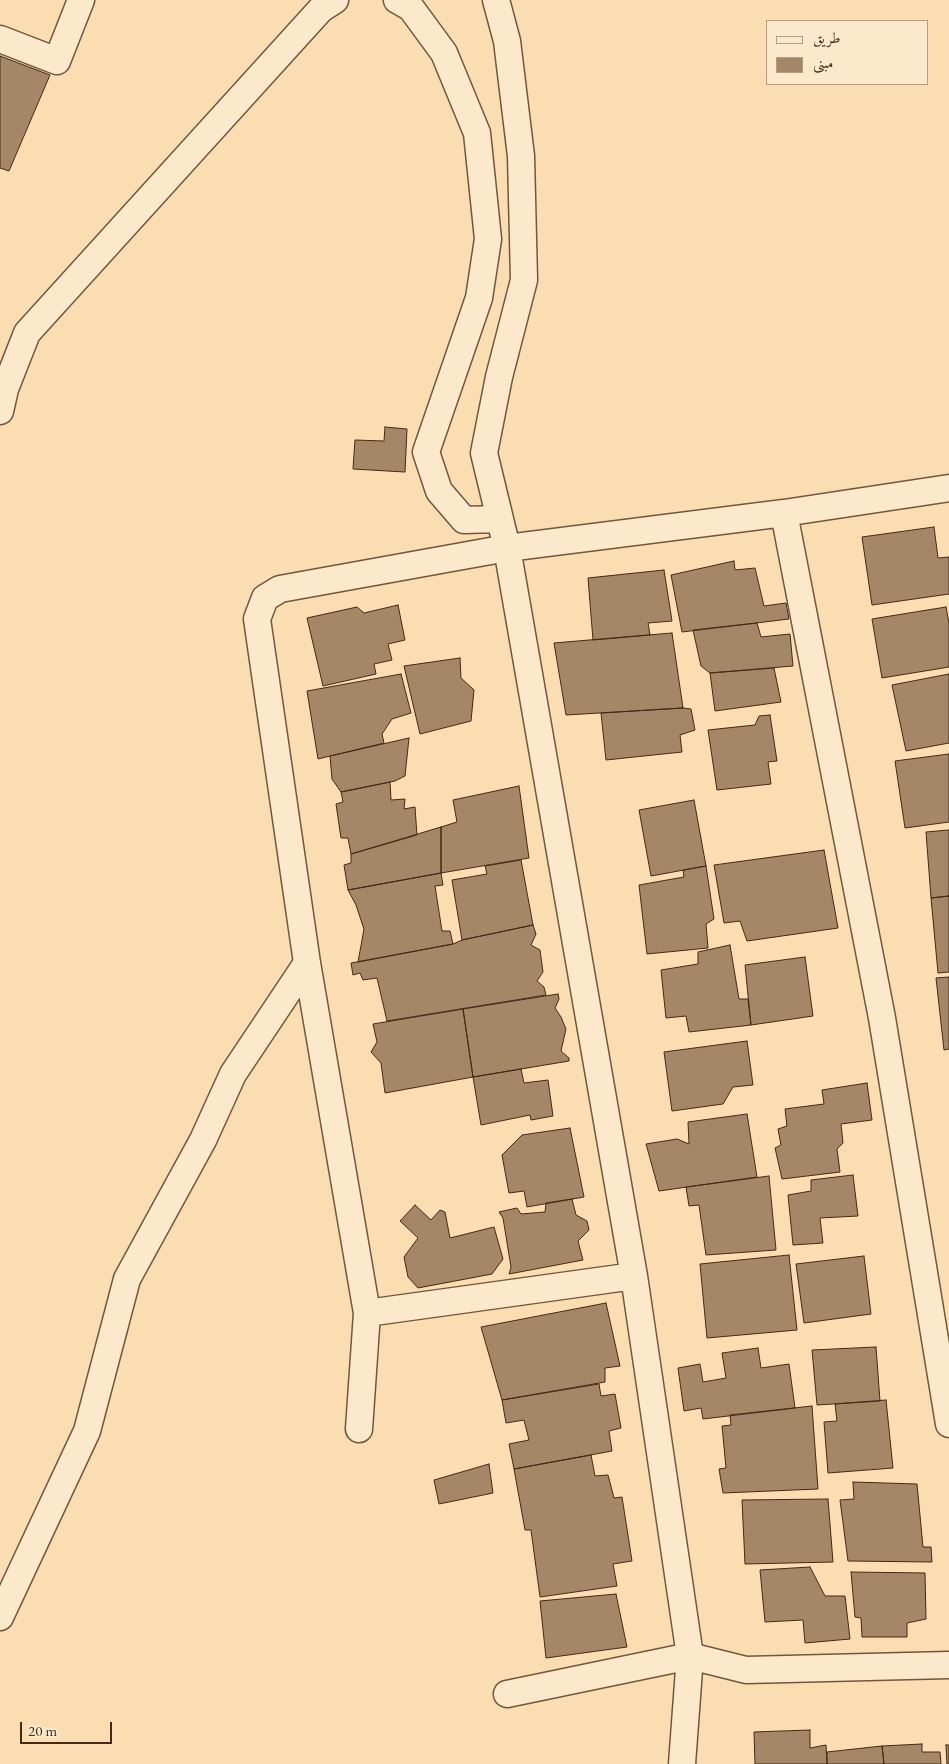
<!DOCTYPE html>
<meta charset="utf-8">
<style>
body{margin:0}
#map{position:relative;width:949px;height:1764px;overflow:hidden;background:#faddb0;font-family:"EB Garamond",Amiri,serif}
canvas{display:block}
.legend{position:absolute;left:766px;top:20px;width:162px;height:65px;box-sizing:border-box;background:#fce9cc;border:1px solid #b29c84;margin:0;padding:6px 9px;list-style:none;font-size:15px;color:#442918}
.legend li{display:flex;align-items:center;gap:10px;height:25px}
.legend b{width:25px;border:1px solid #b29c84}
.scale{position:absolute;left:20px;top:1722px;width:92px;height:22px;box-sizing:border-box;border:2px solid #442918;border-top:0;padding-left:6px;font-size:15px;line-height:18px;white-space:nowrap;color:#442918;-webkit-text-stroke:4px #fce9cc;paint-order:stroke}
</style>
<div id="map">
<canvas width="949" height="1764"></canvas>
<ul class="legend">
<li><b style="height:6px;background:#fce9cc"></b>طريق</li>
<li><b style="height:14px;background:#a38767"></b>مبنى</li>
</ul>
<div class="scale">20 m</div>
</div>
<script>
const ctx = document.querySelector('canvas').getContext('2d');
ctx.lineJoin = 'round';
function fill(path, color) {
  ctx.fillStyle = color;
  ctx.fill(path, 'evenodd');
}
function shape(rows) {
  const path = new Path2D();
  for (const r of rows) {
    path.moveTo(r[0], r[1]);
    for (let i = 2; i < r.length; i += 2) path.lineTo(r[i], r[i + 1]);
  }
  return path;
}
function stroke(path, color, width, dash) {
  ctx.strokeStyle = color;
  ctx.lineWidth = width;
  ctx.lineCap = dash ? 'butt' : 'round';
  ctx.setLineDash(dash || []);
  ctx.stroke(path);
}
const building = shape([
 [0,56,50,75,9,171,0,168,0,56],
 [385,427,407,429,405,472,353,469,355,440,384,441,385,427],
 [934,527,938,558,949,557,949,594,872,605,862,537,934,527],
 [734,561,735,570,755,568,764,606,786,603,789,619,682,632,671,575,734,561],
 [664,570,672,621,648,623,650,635,593,640,588,578,664,570],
 [398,605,405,640,388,644,392,660,374,664,376,674,323,686,307,618,357,607,364,613,398,605],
 [946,607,949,623,949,667,882,678,872,619,946,607],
 [757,623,761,637,790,634,793,666,710,673,701,666,693,630,757,623],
 [672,633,683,708,566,715,554,643,672,633],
 [460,658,461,678,474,690,471,721,420,734,404,666,460,658],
 [774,668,781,702,715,711,710,673,774,668],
 [401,674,411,713,392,719,382,734,384,743,318,759,307,691,401,674],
 [949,674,949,743,906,751,892,685,949,674],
 [683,708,691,709,695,730,680,735,682,752,606,760,601,713,683,708],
 [770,715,777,761,768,762,771,784,717,790,708,730,755,725,759,716,770,715],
 [409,738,405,776,395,781,341,792,332,779,330,756,409,738],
 [949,754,949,822,905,828,895,761,949,754],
 [390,782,391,800,405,799,404,809,415,807,417,835,351,854,348,838,341,838,336,804,343,802,341,792,390,782],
 [519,786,529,858,441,873,441,827,457,822,453,800,519,786],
 [694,800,706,866,651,876,639,810,694,800],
 [441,827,441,873,348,890,344,865,351,863,351,854,441,827],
 [949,830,949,896,931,898,926,832,949,830],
 [824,850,838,928,747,941,740,921,724,923,714,865,824,850],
 [521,860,533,925,462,940,452,880,487,874,485,866,521,860],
 [706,866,714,919,706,924,708,948,647,954,639,885,684,877,683,870,706,866],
 [441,873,443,885,435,886,442,931,450,931,453,944,358,962,364,929,356,905,348,890,441,873],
 [949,896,949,972,938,973,931,898,949,896],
 [533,925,536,934,531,945,540,950,543,972,537,981,544,987,546,995,387,1021,377,978,363,980,360,973,353,975,351,963,453,944,462,940,533,925],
 [730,945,739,999,748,999,751,1025,689,1032,686,1016,666,1018,661,970,698,964,698,952,730,945],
 [805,957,813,1016,751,1025,745,965,805,957],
 [949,977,949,1049,944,1050,936,978,949,977],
 [558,994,559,999,555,1008,561,1017,566,1029,561,1051,569,1058,569,1061,473,1077,463,1009,558,994],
 [463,1009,473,1077,385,1093,381,1063,371,1052,377,1042,373,1024,463,1009],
 [747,1041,753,1085,733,1087,723,1104,672,1111,664,1052,747,1041],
 [521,1069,524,1083,548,1080,553,1116,531,1120,530,1115,481,1125,473,1077,521,1069],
 [867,1083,872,1120,841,1124,843,1143,837,1149,840,1172,782,1179,775,1148,781,1145,778,1129,787,1126,785,1109,824,1104,822,1090,867,1083],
 [747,1114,757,1177,659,1191,646,1144,677,1139,689,1144,688,1122,747,1114],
 [570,1128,584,1197,527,1207,524,1191,509,1193,502,1155,522,1135,570,1128],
 [853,1175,858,1216,820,1218,823,1243,793,1245,788,1195,811,1191,811,1180,853,1175],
 [769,1176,776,1250,706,1255,699,1205,689,1206,686,1187,769,1176],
 [572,1199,576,1215,587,1221,589,1230,578,1241,583,1260,509,1274,511,1267,503,1218,499,1212,517,1208,521,1214,545,1212,546,1203,572,1199],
 [415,1205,431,1220,440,1210,445,1212,450,1238,494,1227,503,1259,492,1274,418,1288,408,1277,404,1257,418,1238,400,1221,415,1205],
 [789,1255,797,1330,707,1338,700,1264,789,1255],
 [864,1256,871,1314,804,1323,796,1264,864,1256],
 [606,1303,620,1366,605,1368,605,1382,502,1400,481,1327,606,1303],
 [876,1347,880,1401,817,1405,812,1350,876,1347],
 [758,1348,761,1368,789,1364,795,1408,703,1419,701,1408,684,1411,678,1368,700,1364,703,1382,726,1378,722,1353,758,1348],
 [599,1384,601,1396,615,1394,621,1428,609,1431,612,1451,514,1469,509,1444,529,1440,524,1420,506,1423,502,1400,599,1384],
 [886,1400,893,1468,828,1473,824,1422,837,1421,835,1404,886,1400],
 [812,1406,818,1489,723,1493,719,1469,726,1468,722,1426,731,1425,730,1415,812,1406],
 [591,1455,595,1476,608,1475,614,1498,622,1497,632,1561,613,1564,617,1586,540,1597,531,1530,525,1530,514,1469,591,1455],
 [489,1464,493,1493,439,1504,434,1480,489,1464],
 [853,1482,917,1484,923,1547,931,1547,932,1562,848,1561,840,1500,854,1499,853,1482],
 [828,1499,833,1562,745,1564,742,1500,828,1499],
 [810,1567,825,1596,845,1596,850,1639,805,1643,803,1620,765,1622,760,1570,810,1567],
 [851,1572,925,1573,926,1619,907,1623,907,1637,862,1637,861,1618,855,1617,851,1572],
 [616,1594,627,1647,546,1658,540,1601,616,1594],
 [810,1730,810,1748,826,1745,827,1764,755,1764,754,1732,810,1730],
 [922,1744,922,1752,940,1752,941,1764,884,1764,882,1746,922,1744],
 [946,1745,949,1745,949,1764,947,1764,946,1745],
 [882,1746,884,1764,827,1764,827,1752,882,1746]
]);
fill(building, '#a38767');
stroke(building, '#442918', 1);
const minor = shape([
 [397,0,411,8,444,53,477,133,488,239,479,298,426,452,439,491,464,520,500,519],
 [496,0,507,41,521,156,524,280,499,377,484,453,507,548,634,1276,690,1656,682,1764],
 [0,39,57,61,81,0],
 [0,411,5,389,27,333,321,9,335,0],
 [784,513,882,1018,949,1424],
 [367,1313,634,1276],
 [359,1429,367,1313,307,963,257,619,265,598,280,589,507,548,784,513,949,488],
 [0,1617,87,1431,127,1279,203,1140,233,1074,307,963],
 [507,1694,690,1656,746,1670,949,1665]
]);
stroke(minor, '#72563e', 29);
stroke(minor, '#fce9cc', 26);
</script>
